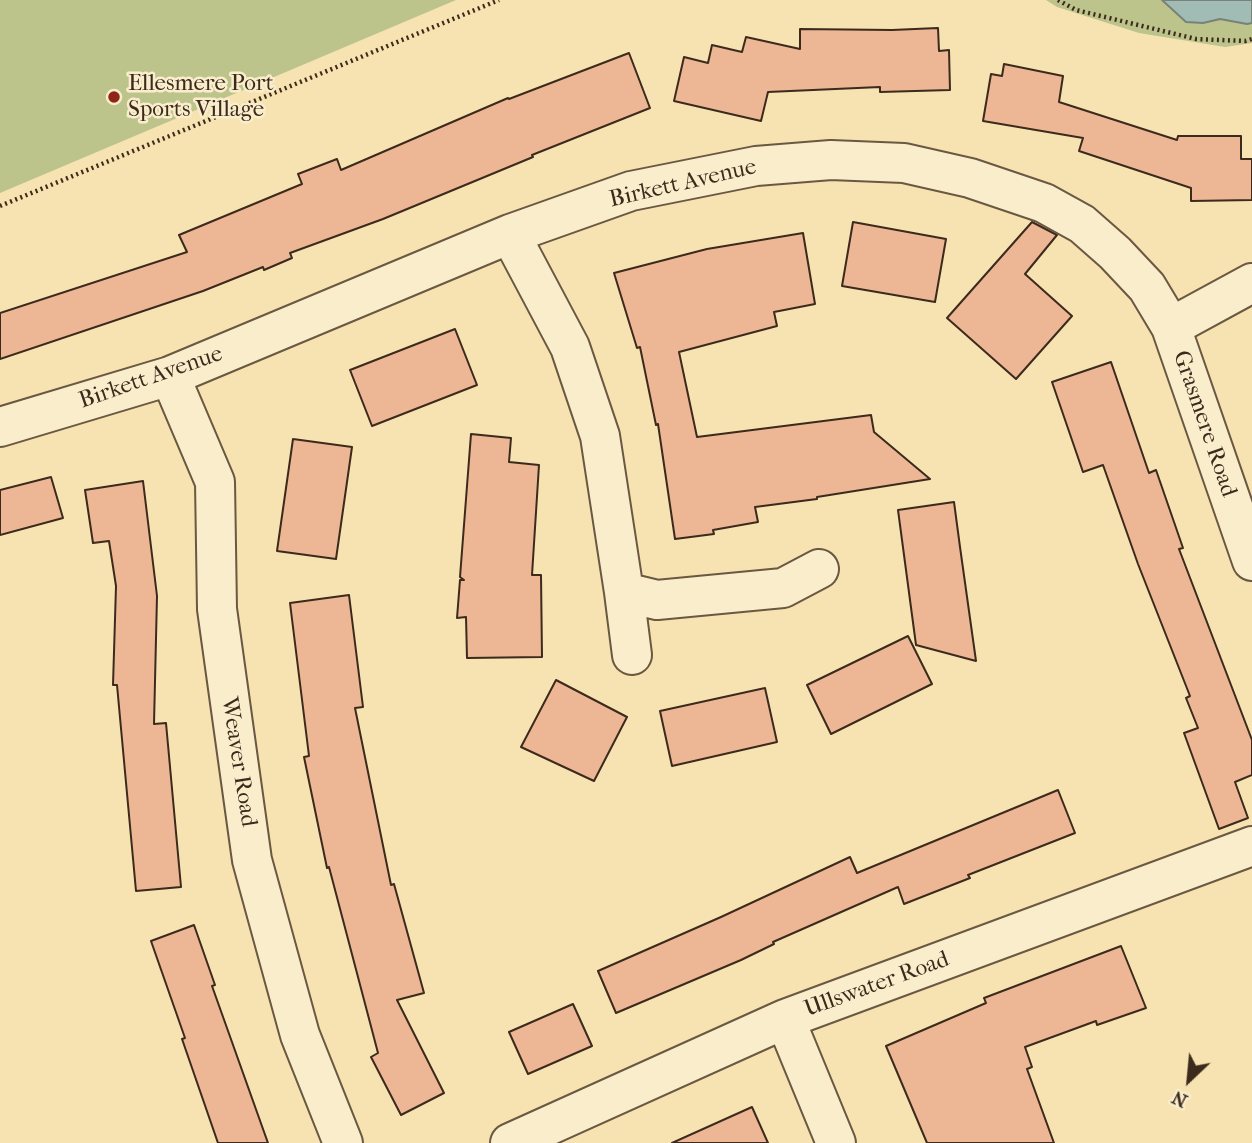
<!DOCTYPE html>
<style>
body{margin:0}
#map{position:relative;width:1252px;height:1143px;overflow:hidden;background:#f6e3b1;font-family:"IM FELL French Canon",serif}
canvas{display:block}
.north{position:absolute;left:1154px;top:1045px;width:70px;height:70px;-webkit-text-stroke:5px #f9edcc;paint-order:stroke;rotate:206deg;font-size:19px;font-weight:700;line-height:28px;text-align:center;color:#3c2a1d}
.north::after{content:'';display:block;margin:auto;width:24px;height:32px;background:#3c2a1d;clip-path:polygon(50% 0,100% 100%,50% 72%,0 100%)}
</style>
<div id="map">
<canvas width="1252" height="1143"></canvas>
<div class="north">N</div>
</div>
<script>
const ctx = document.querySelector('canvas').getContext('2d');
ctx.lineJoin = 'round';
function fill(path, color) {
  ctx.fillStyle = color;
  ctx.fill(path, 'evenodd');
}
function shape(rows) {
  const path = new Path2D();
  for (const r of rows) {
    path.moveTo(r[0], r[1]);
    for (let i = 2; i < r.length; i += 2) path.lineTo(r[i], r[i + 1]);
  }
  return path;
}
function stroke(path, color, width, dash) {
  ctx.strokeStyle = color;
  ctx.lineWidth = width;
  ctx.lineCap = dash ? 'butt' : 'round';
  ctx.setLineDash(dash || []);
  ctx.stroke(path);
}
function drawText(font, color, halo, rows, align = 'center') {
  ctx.font = font + ' "IM FELL French Canon",serif';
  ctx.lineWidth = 5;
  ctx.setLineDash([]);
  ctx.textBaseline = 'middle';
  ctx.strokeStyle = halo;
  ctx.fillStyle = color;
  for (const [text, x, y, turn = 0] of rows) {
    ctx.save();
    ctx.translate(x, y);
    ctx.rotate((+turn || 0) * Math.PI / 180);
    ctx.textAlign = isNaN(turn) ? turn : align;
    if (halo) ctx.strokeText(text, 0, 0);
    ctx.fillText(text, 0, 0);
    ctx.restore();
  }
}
fill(shape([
 [0,0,456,0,0,193],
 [1046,0,1252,0,1252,43,1225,47,1139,33,1057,7]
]), '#bcc48c');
const water = shape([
 [1162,0,1252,0,1252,23,1247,24,1220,19,1203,23,1186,22,1162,0]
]);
fill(water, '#a0bcb5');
stroke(water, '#788278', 2);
const building = shape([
 [938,28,939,51,949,50,950,90,880,92,880,87,768,92,761,121,674,101,684,57,708,63,712,45,742,52,746,37,800,49,800,29,892,30,938,28],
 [629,53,650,108,532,155,533,157,383,219,290,253,292,258,264,270,263,267,203,291,0,359,0,313,187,252,179,235,302,184,298,174,337,159,341,170,508,98,509,99,629,53],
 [1004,64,1063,76,1059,102,1177,140,1178,136,1241,136,1241,159,1252,159,1252,200,1191,201,1191,188,1079,151,1083,138,983,121,991,74,1002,76,1004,64],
 [853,222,946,239,935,302,842,286,853,222],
 [1032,222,1057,235,1025,274,1072,316,1016,379,947,318,1032,222],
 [803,233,815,304,774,312,777,326,679,352,697,437,871,415,874,432,930,479,817,497,817,499,755,507,758,522,713,530,714,534,675,539,658,424,656,425,640,347,637,348,614,273,707,249,803,233],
 [455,329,477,385,372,426,350,370,455,329],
 [1111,362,1149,473,1156,470,1183,548,1179,549,1252,740,1252,775,1235,782,1248,818,1219,829,1184,733,1198,728,1186,698,1190,696,1138,564,1103,465,1083,472,1052,382,1111,362],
 [471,434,511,438,509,462,539,465,532,575,541,575,542,657,467,658,466,617,457,618,460,580,464,580,460,577,471,434],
 [293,439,352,447,336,559,277,551,293,439],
 [51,477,63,518,0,535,0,490,51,477],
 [143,481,157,596,154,724,166,723,181,887,136,891,117,685,113,685,116,586,109,541,93,543,85,490,143,481],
 [954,502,960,547,976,661,916,645,898,510,954,502],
 [349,595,363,707,355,708,391,885,394,884,424,993,397,1000,444,1093,401,1115,371,1057,378,1053,329,867,327,868,304,757,309,756,290,603,349,595],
 [908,636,932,684,831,734,807,685,908,636],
 [556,680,627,717,594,781,521,747,556,680],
 [765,688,777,742,672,766,660,711,765,688],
 [1058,790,1075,833,968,875,970,878,904,904,898,887,773,942,774,944,741,960,616,1013,598,971,721,917,850,857,857,873,1058,790],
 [194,925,215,985,212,986,268,1143,218,1143,182,1039,185,1038,151,941,194,925],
 [1121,946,1146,1008,1097,1025,1096,1021,1025,1047,1032,1067,1027,1069,1054,1143,927,1143,886,1046,986,1003,984,998,1121,946],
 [573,1004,592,1046,528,1074,509,1032,573,1004],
 [752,1107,768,1143,672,1143,752,1107]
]);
fill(building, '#edb694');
stroke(building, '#3c2a1d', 2);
const minor = shape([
 [510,234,570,347,600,436,624,592,657,600,783,588,819,569],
 [1171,327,1252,561],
 [170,376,215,482,217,609,252,860,300,1035,343,1143],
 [0,427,170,376,510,234,631,191,756,166,831,160,904,163,970,178,1044,203,1082,224,1115,253,1147,287,1171,327,1252,283],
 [624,592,632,655],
 [785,1019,836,1143],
 [510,1143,785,1019,1252,846]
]);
stroke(minor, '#6a5842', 42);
stroke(shape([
 [1058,0,1076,10,1196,39,1245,41,1252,39],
 [0,206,499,0]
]), '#3c2a1d', 4.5, [2, 3.5]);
stroke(minor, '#f9edcc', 38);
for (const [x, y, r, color] of [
 [114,97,7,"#8f2418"]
]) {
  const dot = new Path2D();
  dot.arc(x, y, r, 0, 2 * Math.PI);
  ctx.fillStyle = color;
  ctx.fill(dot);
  stroke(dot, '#f9edcc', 2.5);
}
drawText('23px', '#3c2a1d', '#f9edcc', [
 ["Ellesmere Port",128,84],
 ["Sports Village",128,110]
], 'left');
drawText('23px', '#3c2a1d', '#f9edcc', [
 ["Birkett Avenue",683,184,-13],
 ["Birkett Avenue",151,378,-19],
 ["Grasmere Road",1204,424,71],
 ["Weaver Road",238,762,81],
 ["Ullswater Road",877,985,-20]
]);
</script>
